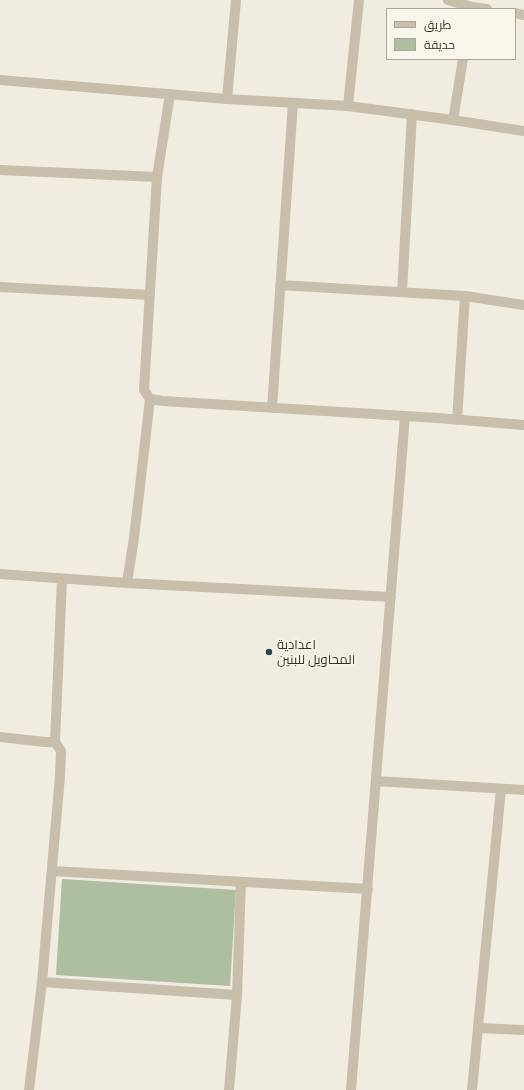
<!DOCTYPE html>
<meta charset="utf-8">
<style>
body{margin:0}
#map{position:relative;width:524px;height:1090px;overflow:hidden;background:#f0ecdf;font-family:"Exo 2",Cairo,sans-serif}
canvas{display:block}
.legend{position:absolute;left:386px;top:8px;width:130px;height:52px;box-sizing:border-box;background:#f8f5eb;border:1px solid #aaa69e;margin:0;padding:5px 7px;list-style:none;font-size:12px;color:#36302a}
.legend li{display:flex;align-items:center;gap:8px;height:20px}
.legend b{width:20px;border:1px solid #aaa69e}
</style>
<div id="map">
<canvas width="524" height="1090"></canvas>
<ul class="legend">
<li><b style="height:5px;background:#c7beac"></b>طريق</li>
<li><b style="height:11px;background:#aebea0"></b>حديقة</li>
</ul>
</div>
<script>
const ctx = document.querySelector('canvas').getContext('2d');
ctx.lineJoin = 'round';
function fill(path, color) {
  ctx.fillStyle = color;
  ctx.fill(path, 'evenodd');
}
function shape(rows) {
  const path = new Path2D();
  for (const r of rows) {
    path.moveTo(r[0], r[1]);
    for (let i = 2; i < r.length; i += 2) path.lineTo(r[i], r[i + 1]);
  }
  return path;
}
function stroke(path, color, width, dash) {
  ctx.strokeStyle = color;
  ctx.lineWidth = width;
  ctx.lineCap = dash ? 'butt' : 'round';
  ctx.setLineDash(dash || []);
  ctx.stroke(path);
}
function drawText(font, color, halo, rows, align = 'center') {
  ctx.font = font + ' "Exo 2",Cairo,sans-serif';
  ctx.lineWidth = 3;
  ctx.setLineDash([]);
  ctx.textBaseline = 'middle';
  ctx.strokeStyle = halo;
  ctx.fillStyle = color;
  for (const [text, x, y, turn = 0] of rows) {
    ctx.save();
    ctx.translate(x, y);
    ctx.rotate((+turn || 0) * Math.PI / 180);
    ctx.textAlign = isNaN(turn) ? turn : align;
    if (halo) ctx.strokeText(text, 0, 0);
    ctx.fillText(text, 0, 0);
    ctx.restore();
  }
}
fill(shape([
 [62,879,236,890,230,986,56,975]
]), '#aebea0');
stroke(shape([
 [448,0,472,7,487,9],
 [515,13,524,15],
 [0,80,227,99,348,106,453,120,524,131],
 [170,94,157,177,144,390,150,399,163,401,438,418,524,425],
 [227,99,236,0],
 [348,106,359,0],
 [453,120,463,59],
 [0,170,157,177],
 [280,285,465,296,524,305],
 [0,287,150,295],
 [402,292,412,114],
 [272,408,293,103],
 [457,420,465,296],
 [0,574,127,583,391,597],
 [127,583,134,538,150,399],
 [0,737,45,742,55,742,61,751,60,776,42,982,29,1090],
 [55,742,62,579],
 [376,781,524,790],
 [52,871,368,889],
 [42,982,237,995],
 [478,1028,524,1030],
 [229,1090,237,995,241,882],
 [351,1090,405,416],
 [472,1090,501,789]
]), '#c7beac', 10);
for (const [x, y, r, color] of [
 [269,652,4,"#234654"]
]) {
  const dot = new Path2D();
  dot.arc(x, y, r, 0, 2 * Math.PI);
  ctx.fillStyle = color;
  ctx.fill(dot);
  stroke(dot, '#f8f5eb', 1.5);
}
drawText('13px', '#36302a', '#f8f5eb', [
 ["اعدادية",277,645],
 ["المحاويل للبنين",277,660]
], 'left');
</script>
